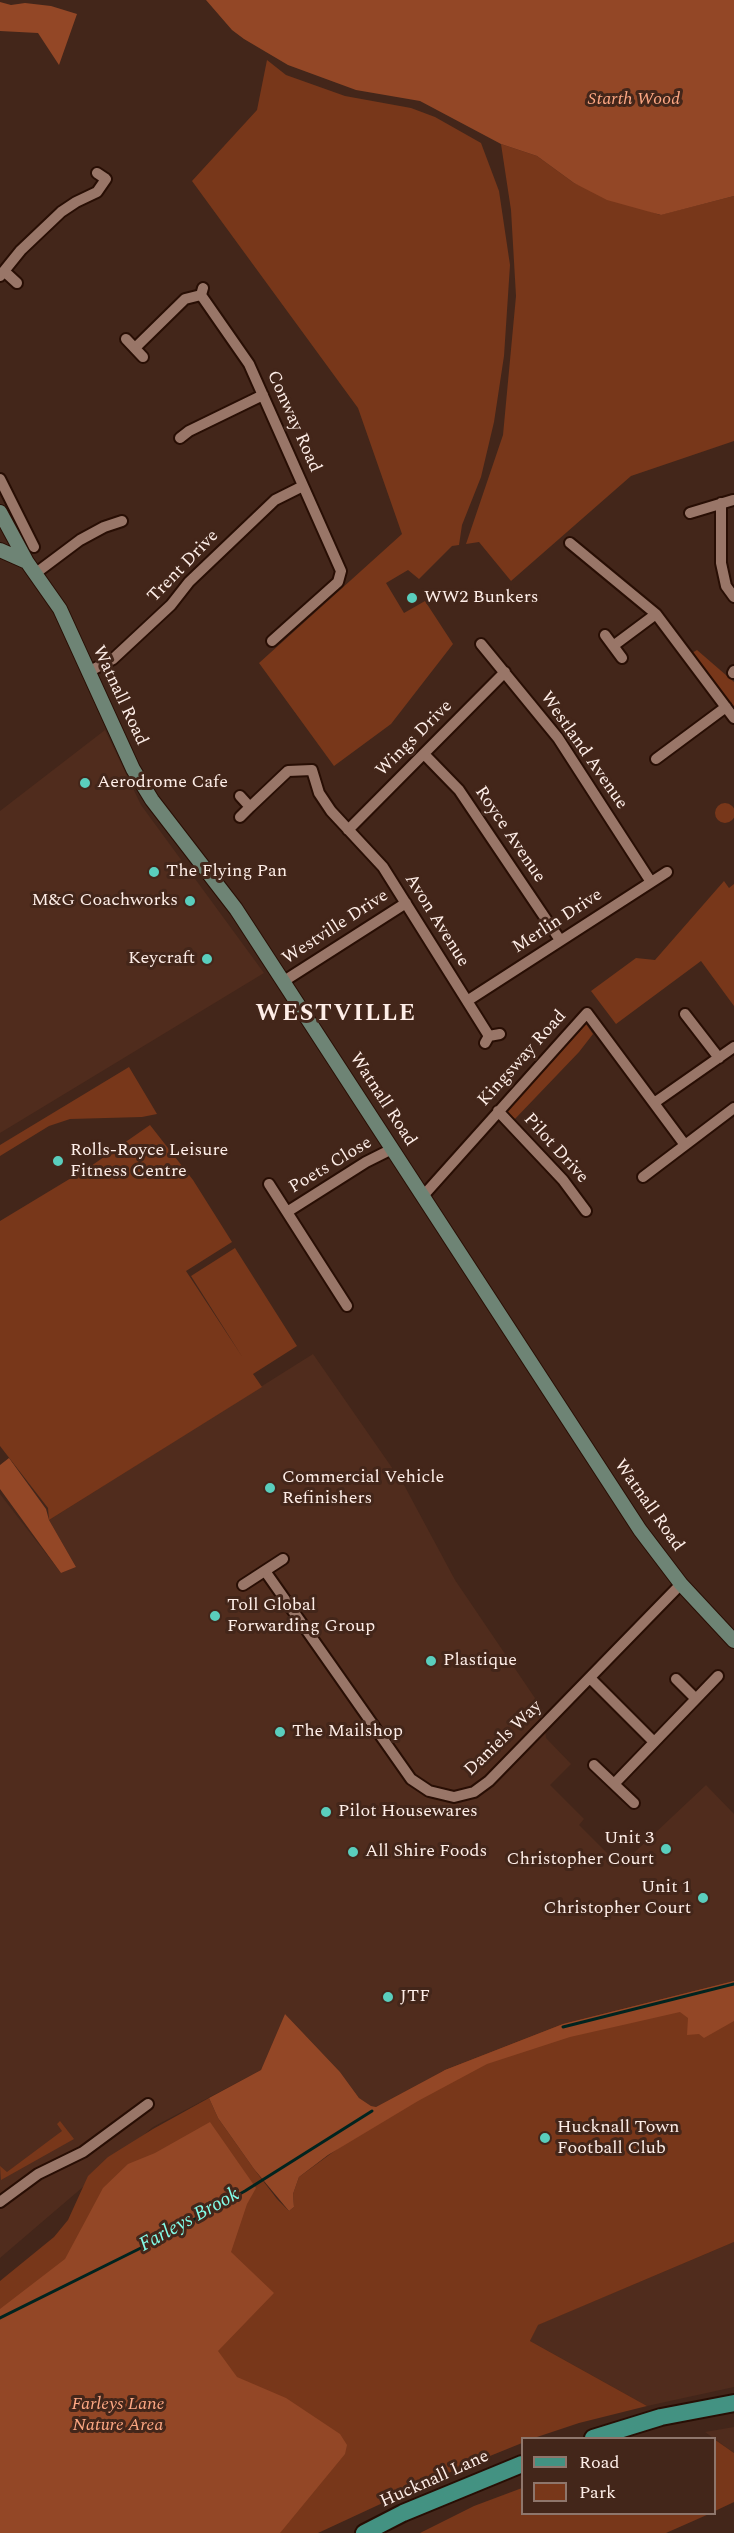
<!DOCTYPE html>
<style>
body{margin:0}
#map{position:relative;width:734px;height:2533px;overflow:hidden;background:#43261a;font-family:Spectral,serif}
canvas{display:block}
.legend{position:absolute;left:521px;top:2437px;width:195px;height:78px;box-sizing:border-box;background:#43261a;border:2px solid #8e766c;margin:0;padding:8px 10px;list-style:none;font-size:18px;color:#feeee8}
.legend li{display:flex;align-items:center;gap:12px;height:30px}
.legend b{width:30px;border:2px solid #8e766c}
</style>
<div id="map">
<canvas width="734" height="2533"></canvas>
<ul class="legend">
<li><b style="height:8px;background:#439282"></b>Road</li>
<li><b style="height:16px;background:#78371a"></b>Park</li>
</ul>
</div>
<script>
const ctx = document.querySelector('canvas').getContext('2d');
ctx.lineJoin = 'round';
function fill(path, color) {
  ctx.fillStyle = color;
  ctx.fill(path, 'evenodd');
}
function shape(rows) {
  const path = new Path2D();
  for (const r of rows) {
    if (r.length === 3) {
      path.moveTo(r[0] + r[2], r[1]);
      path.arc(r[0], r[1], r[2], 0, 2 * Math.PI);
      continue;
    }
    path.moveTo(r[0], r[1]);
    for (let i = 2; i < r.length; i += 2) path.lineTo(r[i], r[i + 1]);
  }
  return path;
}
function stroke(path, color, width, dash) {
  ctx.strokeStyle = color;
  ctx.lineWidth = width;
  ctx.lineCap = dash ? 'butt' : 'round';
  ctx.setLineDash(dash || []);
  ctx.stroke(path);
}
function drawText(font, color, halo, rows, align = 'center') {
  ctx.font = font + ' Spectral,serif';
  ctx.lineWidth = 6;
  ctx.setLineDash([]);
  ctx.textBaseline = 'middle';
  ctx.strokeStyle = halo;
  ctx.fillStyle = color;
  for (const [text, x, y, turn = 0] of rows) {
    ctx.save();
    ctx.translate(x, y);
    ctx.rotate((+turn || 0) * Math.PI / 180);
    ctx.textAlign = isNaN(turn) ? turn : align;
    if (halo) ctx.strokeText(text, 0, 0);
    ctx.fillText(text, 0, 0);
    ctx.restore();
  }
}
fill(shape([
 [105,730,141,805,264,973,0,1133,0,811],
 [313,1354,404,1485,455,1580,543,1710,546,1738,571,1764,550,1785,584,1819,579,1825,620,1866,706,1785,734,1814,734,1981,563,2024,445,2070,376,2107,371,2106,359,2098,340,2072,285,2014,261,2070,153,2127,0,2258,0,1494,61,1573,76,1567,49,1520],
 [734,2242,734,2387,647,2406,530,2341,537,2325],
 [734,2427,734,2453,705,2432]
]), '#502c1d');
fill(shape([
 [267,60,286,75,345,96,411,108,435,117,481,143,499,191,510,265,504,356,494,422,481,477,462,525,459,545,452,546,419,579,408,570,386,583,404,613,425,601,453,644,391,724,334,766,259,663,402,534,358,408,192,181,257,110],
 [501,144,537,156,574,183,660,215,734,196,734,441,631,476,511,581,479,542,466,544,503,435,516,296,511,210],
 [697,650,734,682,734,709,692,653],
 [725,813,10],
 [724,881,729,888,734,884,734,1006,701,961,616,1024,591,991,636,958,655,960],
 [586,1024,593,1034,579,1052,513,1121,506,1112],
 [129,1067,157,1114,142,1117,70,1119,49,1126,0,1156,0,1145],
 [150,1125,193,1180,232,1242,186,1271,243,1358,191,1276,235,1248,297,1346,253,1374,262,1387,49,1520,48,1508,0,1446,0,1221,91,1166],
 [734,1981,734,2242,538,2325,530,2341,647,2406,579,2423,534,2438,522,2438,522,2443,443,2475,318,2533,0,2533,0,2281,54,2237,68,2220,88,2176,108,2157,153,2129,209,2098,218,2118,254,2169,277,2199,289,2211,294,2207,293,2194,299,2177,445,2070,563,2024],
 [60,2121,74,2139,1,2180,0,2166,7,2172,62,2131,57,2124],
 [714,2439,734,2453,734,2502,715,2511],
 [522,2488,522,2514,709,2514,666,2533,420,2533,474,2506]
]), '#78371a');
fill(shape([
 [206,0,734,0,734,196,661,215,607,200,574,183,537,156,501,144,420,101,356,90,288,65,244,39,232,30],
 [0,2,11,5,25,3,51,6,77,14,59,65,38,33,0,31],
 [9,1458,46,1509,49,1520,76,1567,61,1573,0,1489,0,1465],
 [734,1981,734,2021,704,2038,699,2034,687,2035,688,2018,680,2012,570,2037,487,2064,418,2101,328,2155,299,2177,293,2194,294,2207,289,2211,254,2169,218,2118,209,2098,261,2070,285,2014,340,2072,359,2098,371,2106,376,2107,445,2070,563,2024],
 [210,2122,256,2188,247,2204,231,2252,274,2293,218,2351,237,2377,286,2398,340,2434,347,2445,345,2454,280,2533,0,2533,0,2309,65,2259,103,2188,128,2164,155,2153]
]), '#934726');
stroke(shape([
 [563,2027,734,1984],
 [0,2318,161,2238,245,2191,372,2111]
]), '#00241f', 3);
const street = shape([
 [4,271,17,283],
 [0,276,21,250,61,212,76,202,97,192,106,179,97,173],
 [201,295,249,364,341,571,338,582,272,641],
 [126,339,143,357],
 [135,348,185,299,201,295,203,288],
 [180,438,189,431,263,395],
 [0,479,34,547],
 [721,503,721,563,726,586,734,597],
 [690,513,733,500],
 [570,543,656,614,734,718],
 [36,573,80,540,104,527,122,521],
 [605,635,622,658],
 [481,644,558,738,651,882],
 [613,646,656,614],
 [88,672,113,659,171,605,189,582,275,500,303,486],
 [733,673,734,671],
 [424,754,459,790,560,940],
 [656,759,726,707],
 [240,796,250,807,288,771,312,770,319,793,331,811,383,867,489,1036],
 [240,817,250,807],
 [348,830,505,672],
 [284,981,406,903],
 [467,1001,667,872],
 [685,1014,719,1058],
 [485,1043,489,1036,500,1034],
 [654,1103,734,1047],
 [498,1111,563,1180,586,1211],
 [643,1177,734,1108],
 [269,1184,347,1306],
 [423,1196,587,1013,685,1145],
 [287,1212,366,1162,392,1149],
 [265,1571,411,1779,429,1791,454,1797,474,1792,489,1781,681,1584],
 [243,1585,283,1559],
 [590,1678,654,1742],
 [676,1679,696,1699],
 [594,1765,634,1803],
 [614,1784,718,1676],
 [0,2202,38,2174,83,2152,148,2104]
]);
const secondary = shape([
 [0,512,27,562,60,609,133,769,152,800,236,909,640,1530,681,1584,734,1641],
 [0,550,27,562]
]);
const primary = shape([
 [593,2438,661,2417,734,2403],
 [364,2533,403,2513,522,2464]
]);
stroke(street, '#280e04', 14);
stroke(secondary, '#280e04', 16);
stroke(primary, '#280e04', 20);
stroke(street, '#997668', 10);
stroke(secondary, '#6e8475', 14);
stroke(primary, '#439282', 16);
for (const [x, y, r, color] of [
 [412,598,6,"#5acebd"],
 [85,783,6,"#5acebd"],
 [154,872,6,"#5acebd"],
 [190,901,6,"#5acebd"],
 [207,959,6,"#5acebd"],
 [58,1161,6,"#5acebd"],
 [270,1488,6,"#5acebd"],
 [215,1616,6,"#5acebd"],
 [431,1661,6,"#5acebd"],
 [280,1732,6,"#5acebd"],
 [326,1812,6,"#5acebd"],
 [666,1849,6,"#5acebd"],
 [353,1852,6,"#5acebd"],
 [703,1898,6,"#5acebd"],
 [388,1997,6,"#5acebd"],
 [545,2138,6,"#5acebd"]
]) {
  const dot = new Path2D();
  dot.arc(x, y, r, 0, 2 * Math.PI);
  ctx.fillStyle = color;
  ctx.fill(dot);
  stroke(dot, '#43261a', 2);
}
drawText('italic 18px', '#fea884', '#43261a', [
 ["Starth Wood",634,100],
 ["Farleys Lane",118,2405],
 ["Nature Area",118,2426]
]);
drawText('18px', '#feeee8', '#43261a', [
 ["Conway Road",293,422,66],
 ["Trent Drive",184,567,-46],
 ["Watnall Road",119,696,65],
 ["Wings Drive",415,739,-45],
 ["Westland Avenue",583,751,55],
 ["Royce Avenue",509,835,56],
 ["Avon Avenue",436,921,58],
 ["Merlin Drive",558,922,-33],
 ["Westville Drive",336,928,-33],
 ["Kingsway Road",523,1059,-48],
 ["Watnall Road",382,1100,57],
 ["Pilot Drive",555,1149,48],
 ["Poets Close",331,1166,-31],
 ["Watnall Road",648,1506,55],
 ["Daniels Way",504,1739,-44],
 ["Hucknall Lane",435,2480,-24]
]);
drawText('18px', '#feeee8', '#43261a', [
 ["WW2 Bunkers",424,598],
 ["Aerodrome Cafe",97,783],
 ["The Flying Pan",166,872],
 ["M&G Coachworks",178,901,"right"],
 ["Keycraft",195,959,"right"],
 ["Rolls-Royce Leisure",70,1151],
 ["Fitness Centre",70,1172],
 ["Commercial Vehicle",282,1478],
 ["Refinishers",282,1499],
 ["Toll Global",227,1606],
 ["Forwarding Group",227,1627],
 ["Plastique",443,1661],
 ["The Mailshop",292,1732],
 ["Pilot Housewares",338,1812],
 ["Unit 3",654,1839,"right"],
 ["Christopher Court",654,1860,"right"],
 ["All Shire Foods",365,1852],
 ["Unit 1",691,1888,"right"],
 ["Christopher Court",691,1909,"right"],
 ["JTF",400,1997],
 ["Hucknall Town",557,2128],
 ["Football Club",557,2149]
], 'left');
drawText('italic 20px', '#83fde9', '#43261a', [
 ["Farleys Brook",190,2221,-29]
]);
ctx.letterSpacing = '1.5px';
drawText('bold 24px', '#feeee8', '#43261a', [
 ["WESTVILLE",336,1015]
]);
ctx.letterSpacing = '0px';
</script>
